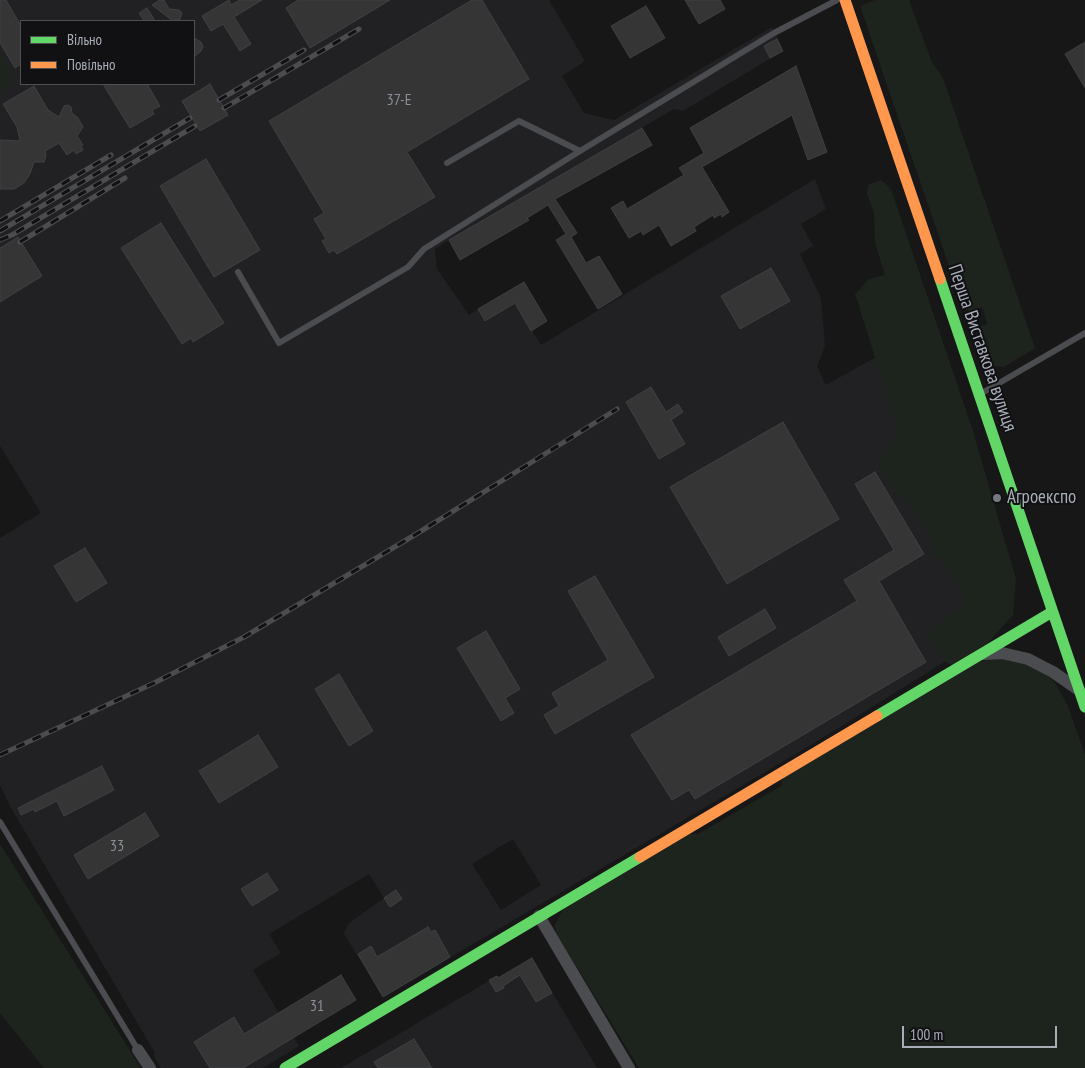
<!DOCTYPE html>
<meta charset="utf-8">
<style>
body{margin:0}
#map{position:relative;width:1085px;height:1068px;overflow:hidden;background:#171717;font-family:"PT Sans Narrow",sans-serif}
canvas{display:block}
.legend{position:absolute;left:20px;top:20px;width:175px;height:65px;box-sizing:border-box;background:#111113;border:1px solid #4d4f55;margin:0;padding:6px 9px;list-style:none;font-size:15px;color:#a8adb8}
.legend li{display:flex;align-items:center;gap:10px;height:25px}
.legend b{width:25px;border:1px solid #4d4f55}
.scale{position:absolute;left:902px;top:1026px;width:155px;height:22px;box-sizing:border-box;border:2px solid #a8adb8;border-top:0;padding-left:6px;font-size:15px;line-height:18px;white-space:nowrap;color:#a8adb8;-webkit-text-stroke:4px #111113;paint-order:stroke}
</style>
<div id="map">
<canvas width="1085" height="1068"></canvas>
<ul class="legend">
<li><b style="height:6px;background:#63d668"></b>Вільно</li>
<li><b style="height:6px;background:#ff974d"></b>Повільно</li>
</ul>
<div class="scale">100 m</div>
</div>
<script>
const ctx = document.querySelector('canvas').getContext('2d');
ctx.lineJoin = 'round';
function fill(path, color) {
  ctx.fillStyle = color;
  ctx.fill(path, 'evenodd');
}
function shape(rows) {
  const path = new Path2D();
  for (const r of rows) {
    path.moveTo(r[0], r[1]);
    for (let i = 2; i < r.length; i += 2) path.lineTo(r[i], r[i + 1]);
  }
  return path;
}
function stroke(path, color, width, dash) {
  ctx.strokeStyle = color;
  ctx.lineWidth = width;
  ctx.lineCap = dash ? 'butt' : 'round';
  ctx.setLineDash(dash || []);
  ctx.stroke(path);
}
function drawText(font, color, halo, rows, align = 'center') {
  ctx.font = font + ' "PT Sans Narrow",sans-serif';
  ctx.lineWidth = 4;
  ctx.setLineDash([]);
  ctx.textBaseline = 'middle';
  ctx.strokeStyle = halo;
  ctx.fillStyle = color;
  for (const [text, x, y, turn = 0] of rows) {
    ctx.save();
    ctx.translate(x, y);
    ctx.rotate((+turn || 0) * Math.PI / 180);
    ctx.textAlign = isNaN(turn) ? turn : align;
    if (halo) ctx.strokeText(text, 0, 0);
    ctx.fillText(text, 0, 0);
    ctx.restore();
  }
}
fill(shape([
 [0,0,549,0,585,61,562,76,584,113,614,120,772,27,783,51,683,111,674,109,449,240,435,249,437,269,469,315,478,309,486,321,515,303,541,345,815,179,826,209,801,224,813,246,800,254,821,298,825,346,817,366,826,385,885,352,983,638,811,745,383,997,344,934,348,924,384,898,369,874,269,934,281,953,253,970,299,1046,263,1068,161,1068,154,1057,155,1053,11,808,0,785,0,538,41,513,0,446],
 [21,21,194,21,194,84,21,84],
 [513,839,541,885,501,910,472,864],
 [532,958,597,1068,341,1068,497,976,498,978]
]), '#212123');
fill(shape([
 [875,0,909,0,932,62,943,78,1035,348,1004,367,992,366,986,359,976,328,987,324,982,307,969,312,962,304,860,6],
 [0,50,13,75,14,84,0,93],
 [881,180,891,189,972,428,1016,579,1013,615,987,644,953,666,941,659,927,634,934,626,962,608,962,591,946,565,931,554,930,538,924,525,912,508,894,490,879,467,883,451,898,436,897,427,855,294,869,279,885,275,875,243,874,213,867,193,868,185],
 [995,657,1023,662,1048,676,1056,684,1068,706,1085,755,1085,1068,639,1068,556,933,555,925,563,909,686,834,698,834,781,786,783,777,979,662],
 [0,844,141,1068,44,1068,0,1013]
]), '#1d241e');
const building = shape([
 [0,0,6,0,21,26,21,64,15,68,0,43,0,0],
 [160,0,164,0,169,9,179,10,182,13,180,19,173,21,152,5,160,0],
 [229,0,231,5,240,0,262,0,234,17,251,44,240,51,223,24,211,31,202,16,229,0],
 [298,0,390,0,310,48,286,8,298,0],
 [472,0,482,0,529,79,407,152,435,197,337,254,334,250,329,253,322,241,326,239,314,219,324,213,269,121,472,0],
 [685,0,720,0,725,9,699,24,685,0],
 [646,6,665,38,630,58,611,26,646,6],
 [147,8,155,21,144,21,139,13,147,8],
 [194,38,201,42,203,47,201,51,194,57,194,38],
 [777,39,783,51,770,58,764,46,777,39],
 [1085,42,1085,88,1065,54,1085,42],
 [796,66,827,152,808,160,792,115,702,167,729,212,722,217,721,214,714,218,713,215,694,227,696,231,671,246,659,225,643,235,641,231,629,238,611,208,623,201,627,209,684,175,679,168,704,153,690,128,796,66],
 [103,84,147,84,160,106,152,110,154,114,130,128,103,84],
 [210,84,228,115,200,131,182,101,210,84],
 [34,86,48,110,59,117,64,106,68,105,71,107,72,113,78,118,83,127,77,136,83,145,81,146,83,150,76,154,74,150,67,155,59,143,45,151,46,156,44,162,34,162,30,174,24,183,14,189,0,189,0,140,20,141,17,127,3,104,34,86],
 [642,128,652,145,555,199,577,233,571,237,586,263,599,256,622,294,598,309,556,240,566,234,548,205,527,218,529,220,460,260,449,240,642,128],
 [206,159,260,250,214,277,160,186,206,159],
 [161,223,224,323,193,342,191,338,182,344,121,248,161,223],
 [18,237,42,276,0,302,0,248,18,237],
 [771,268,790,301,740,329,721,296,771,268],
 [524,282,547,321,531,331,515,303,485,321,478,309,524,282],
 [651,387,666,412,678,404,683,412,671,420,685,444,659,459,626,402,651,387],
 [783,422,839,519,727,584,670,487,783,422],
 [875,472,924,554,879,581,926,662,695,799,689,790,672,800,631,735,857,601,844,580,894,550,855,484,875,472],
 [85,548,107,583,76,602,54,566,85,548],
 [595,576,654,677,555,734,544,715,559,706,552,693,608,660,568,591,595,576],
 [765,609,776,628,729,656,718,637,765,609],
 [486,631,520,689,505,698,514,713,501,721,457,648,486,631],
 [339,674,373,731,349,746,315,689,339,674],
 [258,735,278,767,219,803,199,771,258,735],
 [102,766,114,790,64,816,57,801,35,812,34,809,21,815,18,808,102,766],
 [145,813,159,836,88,879,74,855,145,813],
 [267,873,278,890,252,906,241,889,267,873],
 [396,890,402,899,390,907,384,898,396,890],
 [428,927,431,932,435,930,450,957,383,997,358,954,371,946,377,957,428,927],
 [532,958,552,993,536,1002,520,975,503,986,504,988,496,992,489,980,497,976,498,978,532,958],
 [341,975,356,1000,243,1068,210,1068,194,1042,234,1017,244,1034,341,975],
 [414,1039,432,1068,378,1068,374,1062,414,1039]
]);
fill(building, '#353536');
stroke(building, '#3f4043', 1);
stroke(shape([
 [447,163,519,121,580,151],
 [238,272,279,343,408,267,424,249,580,151,774,33,837,0],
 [982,393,1085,333],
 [0,822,138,1050]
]), '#4b4c50', 6);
stroke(shape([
 [984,654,1002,653,1028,659,1053,672,1079,690],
 [539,916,629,1068],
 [138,1050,150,1068]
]), '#4b4c50', 12);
stroke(shape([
 [940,279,1085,707],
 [877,716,1052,612],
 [285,1068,640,857]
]), '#63d668', 11);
stroke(shape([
 [845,0,940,279],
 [640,857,877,716]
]), '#ff974d', 11);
const rail = shape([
 [219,100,304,50],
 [224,108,359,29],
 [0,221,111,155],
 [0,231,190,118],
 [0,240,12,235,195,126],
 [20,242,125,178],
 [0,755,154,683,244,637,418,533,617,409]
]);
stroke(rail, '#4b4c4f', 5);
stroke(rail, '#111113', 3, [9]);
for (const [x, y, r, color] of [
 [997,498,5,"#757880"]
]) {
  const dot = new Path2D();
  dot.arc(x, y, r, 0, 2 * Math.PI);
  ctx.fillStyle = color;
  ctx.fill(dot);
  stroke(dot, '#111113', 2);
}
drawText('16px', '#8b8f98', null, [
 ["37-Е",399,100],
 ["33",117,846],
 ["31",317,1006]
]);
drawText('19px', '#a8adb8', '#111113', [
 ["Перша Виставкова вулиця",982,348,71]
]);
drawText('19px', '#a8adb8', '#111113', [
 ["Агроекспо",1007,498]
], 'left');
</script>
